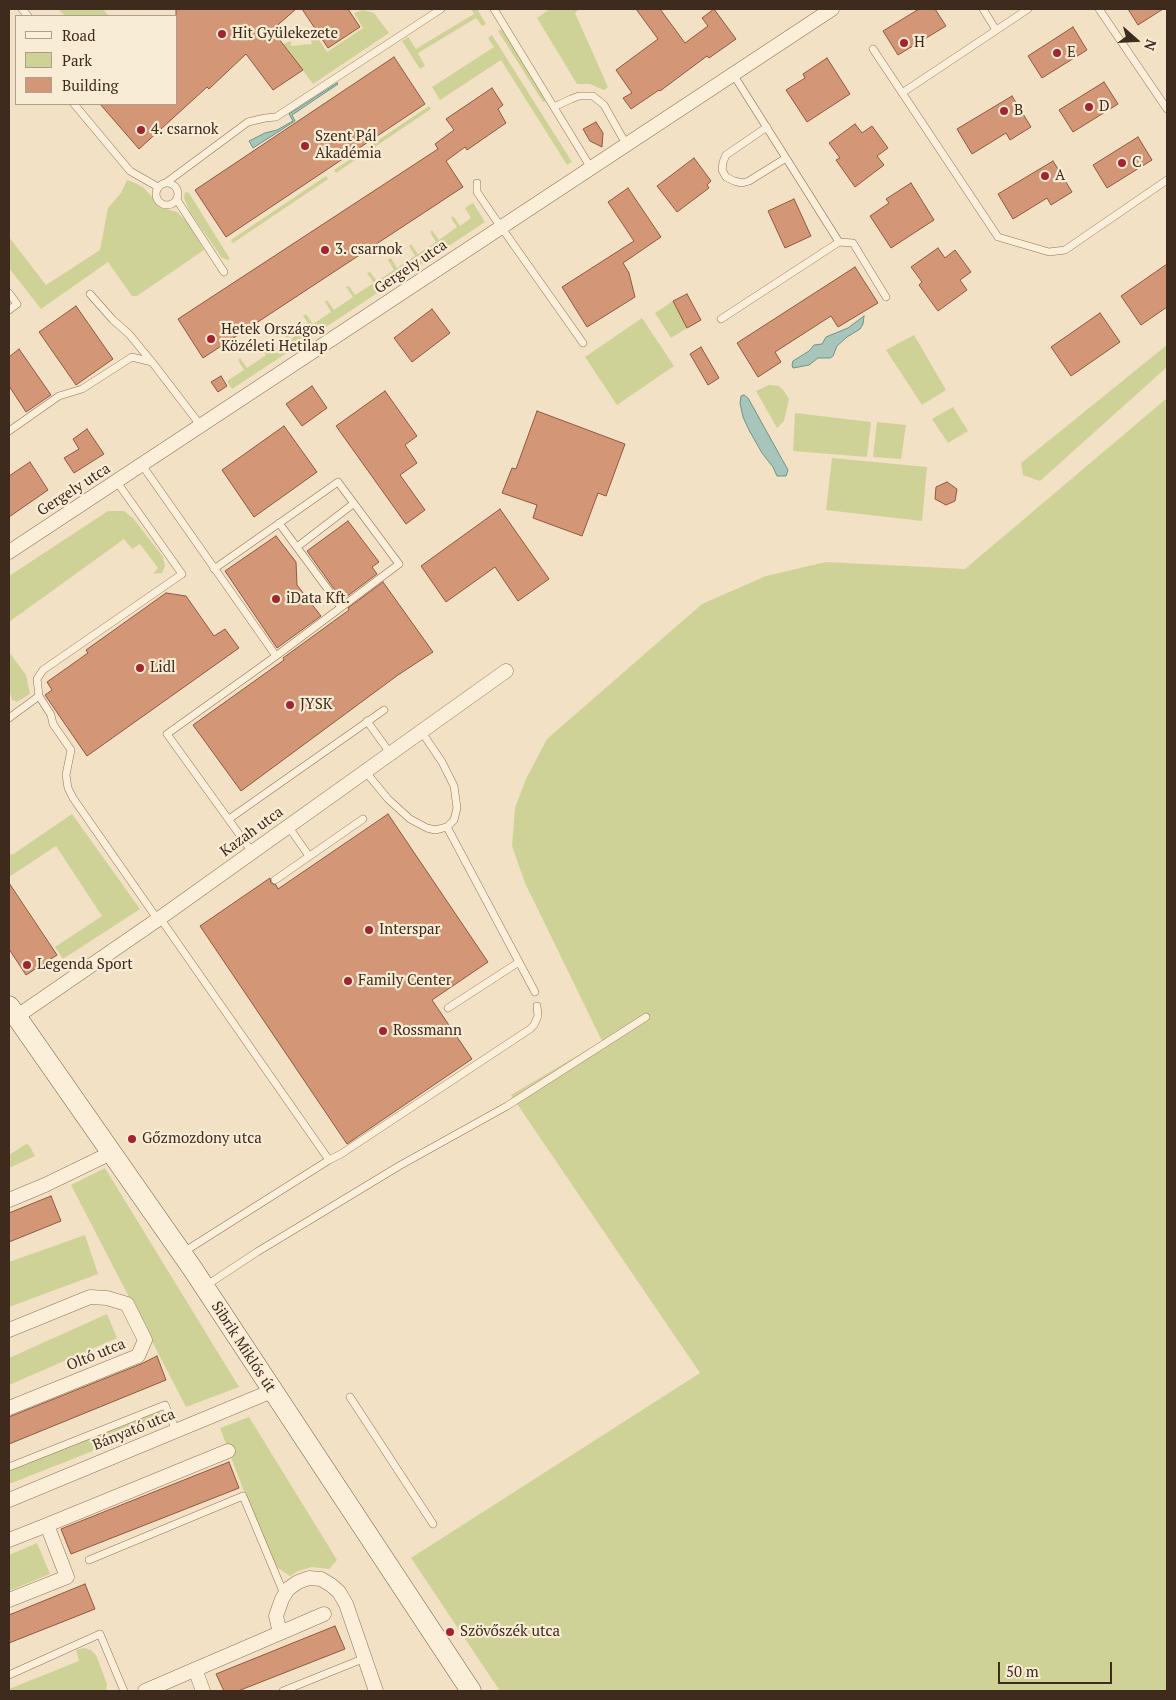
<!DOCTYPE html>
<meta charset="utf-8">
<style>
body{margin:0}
#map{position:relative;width:1176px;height:1700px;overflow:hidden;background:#f2e1c5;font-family:"PT Serif",serif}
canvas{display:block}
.frame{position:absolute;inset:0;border:10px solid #3e2b1e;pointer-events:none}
.legend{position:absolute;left:15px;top:15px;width:162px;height:90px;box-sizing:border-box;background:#f9ecd5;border:1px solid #ae9f8c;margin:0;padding:6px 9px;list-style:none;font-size:15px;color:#3e2b1e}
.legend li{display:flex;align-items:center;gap:10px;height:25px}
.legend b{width:25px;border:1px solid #ae9f8c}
.north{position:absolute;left:1111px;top:15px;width:50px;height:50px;-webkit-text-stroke:4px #f9ecd5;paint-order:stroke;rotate:109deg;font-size:14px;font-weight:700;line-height:20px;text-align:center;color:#3e2b1e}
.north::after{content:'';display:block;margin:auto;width:18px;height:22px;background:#3e2b1e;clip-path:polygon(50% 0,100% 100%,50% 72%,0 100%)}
.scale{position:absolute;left:998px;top:1662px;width:114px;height:22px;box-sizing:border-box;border:2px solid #3e2b1e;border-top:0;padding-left:6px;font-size:15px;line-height:18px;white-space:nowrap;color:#3e2b1e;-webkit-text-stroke:4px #f9ecd5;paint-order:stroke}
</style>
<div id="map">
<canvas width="1176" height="1700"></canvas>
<div class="frame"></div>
<ul class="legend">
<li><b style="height:6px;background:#fcefd9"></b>Road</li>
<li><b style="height:14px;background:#cfd297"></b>Park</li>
<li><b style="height:14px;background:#d39778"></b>Building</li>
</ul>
<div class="north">N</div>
<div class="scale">50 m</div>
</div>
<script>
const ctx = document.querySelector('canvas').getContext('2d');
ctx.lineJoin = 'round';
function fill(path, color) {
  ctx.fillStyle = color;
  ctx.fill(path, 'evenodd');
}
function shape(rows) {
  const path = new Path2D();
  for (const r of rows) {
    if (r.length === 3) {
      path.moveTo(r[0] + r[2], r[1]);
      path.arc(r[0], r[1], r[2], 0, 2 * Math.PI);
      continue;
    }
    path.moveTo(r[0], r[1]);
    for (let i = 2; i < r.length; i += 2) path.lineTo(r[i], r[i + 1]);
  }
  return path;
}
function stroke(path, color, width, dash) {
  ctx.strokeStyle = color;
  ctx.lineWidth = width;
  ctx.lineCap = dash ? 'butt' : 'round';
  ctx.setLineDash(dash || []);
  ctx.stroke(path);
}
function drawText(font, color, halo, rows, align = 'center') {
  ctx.font = font + ' "PT Serif",serif';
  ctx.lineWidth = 4.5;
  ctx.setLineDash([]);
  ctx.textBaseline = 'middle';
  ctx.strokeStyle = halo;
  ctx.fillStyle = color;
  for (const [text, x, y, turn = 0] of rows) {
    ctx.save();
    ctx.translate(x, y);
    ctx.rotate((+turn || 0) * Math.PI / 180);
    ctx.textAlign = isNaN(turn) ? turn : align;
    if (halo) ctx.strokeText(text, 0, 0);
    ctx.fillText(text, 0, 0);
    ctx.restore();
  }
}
fill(shape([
 [58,9,103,9,108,15,65,16],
 [471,9,477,9,486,24,482,26,476,18,418,53,425,66,420,69,402,41,408,37,416,49,474,14],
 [550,9,580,9,575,13,608,87,604,90,590,84,577,84,537,18],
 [363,10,374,13,389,33,313,84,283,44,291,41,291,46,312,44,310,38,313,36,320,41,327,52,363,28,354,13],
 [502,29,546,101,543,102,498,31],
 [492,35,572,162,567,165,501,60,440,100,432,87,494,47,488,38],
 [429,106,431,109,336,173,334,170],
 [326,176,328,179,233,243,231,240],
 [127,180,137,184,144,188,152,197,158,207,177,212,187,222,204,250,137,296,132,296,108,262,41,309,9,268,9,237,46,285,100,250,108,208,121,193],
 [185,192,189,193,230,259,228,260,222,258,190,212,184,198],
 [473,203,485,222,232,389,227,381,244,370,238,360,240,358,247,368,266,355,260,345,262,344,269,353,288,341,282,331,284,329,291,339,310,326,303,316,306,314,313,324,331,312,325,302,327,300,334,310,353,297,346,287,349,286,355,295,374,283,367,273,370,272,377,281,394,270,388,260,391,258,397,268,415,256,409,246,411,244,418,254,436,242,430,232,432,230,439,240,457,227,451,218,453,216,460,226,471,218,465,208],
 [673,301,687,328,671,338,655,313],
 [642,318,674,366,617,405,585,357],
 [914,335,946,390,922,405,886,350],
 [1167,345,1167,367,1040,481,1023,475,1021,463],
 [769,385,779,386,784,391,789,399,784,421,777,428,756,391],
 [1167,398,1167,1691,500,1691,411,1558,700,1373,511,1095,602,1041,525,883,512,846,515,808,526,779,547,739,702,604,766,576,826,562,965,569],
 [953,407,968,431,948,443,932,419],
 [795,413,871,422,867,457,793,451],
 [877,422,906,425,901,459,873,457],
 [832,458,927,467,922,521,826,510],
 [108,511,124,511,133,518,163,557,165,566,162,573,153,574,158,568,140,544,132,549,124,539,9,622,9,576],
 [9,652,26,675,30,694,17,702,12,700,9,689],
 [72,814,140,909,63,959,55,947,102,916,56,846,9,877,9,852,12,855],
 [26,1144,29,1145,35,1156,9,1168,9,1155],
 [105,1168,239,1387,186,1407,71,1185],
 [85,1235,98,1274,9,1307,9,1262],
 [107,1314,117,1338,9,1385,9,1358],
 [158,1409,164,1423,9,1484,9,1471],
 [249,1417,337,1560,329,1569,312,1567,298,1571,290,1576,271,1563,220,1428],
 [37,1543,50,1574,9,1591,9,1555],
 [84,1648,91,1650,96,1655,107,1684,106,1691,9,1691,9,1689,79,1661,76,1650]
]), '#cfd297');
const water = shape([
 [337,83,338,84,292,115,295,121,253,148,249,141,265,133,277,130,293,121,289,114,337,83],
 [864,316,863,324,860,329,847,337,837,346,833,356,830,358,818,358,809,365,793,368,792,365,793,361,809,351,814,345,822,344,826,337,848,328,864,316],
 [744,395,748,398,788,470,786,476,777,476,773,467,762,453,749,430,743,417,740,403,741,396,744,395]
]);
fill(water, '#a7c5ba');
stroke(water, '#6c9588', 1);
const building = shape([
 [176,9,296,9,272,30,303,70,273,90,246,54,209,89,207,87,139,149,100,104,176,104,176,9],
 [302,9,348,9,360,27,328,48,302,9],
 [636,9,660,9,685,43,708,26,702,18,714,9,736,39,709,58,707,56,660,91,659,90,631,109,623,98,632,93,616,70,658,39,636,9],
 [919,9,935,9,946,26,898,55,883,31,919,9],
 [1128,9,1163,9,1138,25,1128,9],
 [1073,27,1087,50,1042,78,1028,56,1073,27],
 [394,57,425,104,226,237,195,190,394,57],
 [827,58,850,94,807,122,786,90,805,78,803,74,827,58],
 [1104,82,1118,104,1073,132,1059,110,1104,82],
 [492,88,503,105,498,109,506,123,467,150,465,147,446,161,463,187,203,358,178,319,438,149,435,144,454,130,446,119,492,88],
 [1012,96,1031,127,1010,140,1006,133,972,154,957,129,1012,96],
 [596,122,603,133,602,147,590,141,583,129,596,122],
 [855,124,862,133,872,126,888,148,877,156,884,165,855,187,836,160,840,158,829,143,855,124],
 [1138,137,1152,160,1107,188,1093,165,1138,137],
 [694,158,711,181,707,185,709,188,677,212,657,186,694,158],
 [1053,161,1072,192,1051,205,1047,198,1013,219,998,194,1053,161],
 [911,183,934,220,891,248,870,216,889,203,886,199,911,183],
 [628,188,661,237,623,263,629,273,635,297,587,327,562,287,634,241,608,202,628,188],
 [794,199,811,236,785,248,768,211,794,199],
 [938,248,945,258,955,250,971,272,960,280,967,290,938,311,919,285,922,282,911,267,938,248],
 [1167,264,1167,307,1141,325,1121,296,1167,264],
 [855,267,878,303,838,327,831,316,775,352,781,362,758,377,737,343,855,267],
 [687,294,701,320,687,328,673,301,687,294],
 [76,306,113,359,76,385,39,332,76,306],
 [432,309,450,333,412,362,394,338,432,309],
 [1100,313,1120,342,1071,376,1051,347,1100,313],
 [701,347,719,378,708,385,690,354,701,347],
 [19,349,51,395,26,412,9,386,9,357,19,349],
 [221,376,227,386,218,392,211,382,221,376],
 [312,386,327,408,302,426,286,404,312,386],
 [385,391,417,436,405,445,417,463,400,475,425,510,406,524,336,426,385,391],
 [537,411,625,444,606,496,598,493,582,536,533,518,537,505,502,493,512,468,516,469,537,411],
 [284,426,317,472,254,517,222,470,284,426],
 [87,429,104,454,74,473,64,458,79,449,73,439,87,429],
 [30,462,48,490,9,517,9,476,30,462],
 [947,482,957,489,955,501,946,505,935,499,936,487,947,482],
 [500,509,549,579,518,601,495,567,446,602,421,566,500,509],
 [348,521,379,562,372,567,377,574,342,600,307,551,348,521],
 [276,536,296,562,297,585,321,616,277,648,225,571,276,536],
 [383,582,433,652,398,675,241,791,193,725,284,660,283,658,349,610,348,608,383,582],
 [166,593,186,596,214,636,225,629,239,648,87,756,45,695,52,690,47,682,88,653,86,650,166,593],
 [388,814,488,962,432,1000,472,1059,347,1144,200,926,270,878,271,883,276,885,278,889,388,814],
 [9,883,57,955,26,975,9,949,9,883],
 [51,1196,61,1221,9,1242,9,1213,51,1196],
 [157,1356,166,1380,9,1444,9,1417,141,1364,157,1356],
 [229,1462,239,1488,71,1554,61,1529,229,1462],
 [85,1584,95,1609,9,1643,9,1615,85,1584],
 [335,1626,345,1649,238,1691,224,1691,216,1674,335,1626]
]);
fill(building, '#d39778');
stroke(building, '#90583d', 1);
const lane = shape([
 [22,9,28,16],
 [494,9,591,168],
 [983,9,996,30],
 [1099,9,1167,109],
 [873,49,998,237,1049,252,1065,250,1167,180],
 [902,93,1028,9],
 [74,104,130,171,158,187],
 [554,107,571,99,579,96,593,96,604,105,626,144],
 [767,127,726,155,723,162,722,170,726,177,734,181,742,183,749,181,786,158],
 [167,182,248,122,265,118,276,117,441,9],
 [167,194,11],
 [477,183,477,192,494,217,583,343],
 [177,200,224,272],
 [839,242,853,243,886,297],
 [9,293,17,304,9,310],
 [90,294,113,320,129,334,152,362],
 [721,319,839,242,733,74],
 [9,431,59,396,82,389,132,357,152,362,201,426],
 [142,465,276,656],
 [117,482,182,574,43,670,37,679,39,696,51,715,53,724,71,750,66,775,68,788,73,798,158,920],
 [279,523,341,607],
 [297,547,353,504],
 [214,569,338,482,399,564,276,656,167,734,252,852],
 [9,718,39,696],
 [367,721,390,753],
 [365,771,388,799,410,819,427,828,435,830,447,827,454,820,457,808,454,786,442,762,421,731],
 [229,819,384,710],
 [288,826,309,856],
 [447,827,535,992],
 [275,880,363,819],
 [160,918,329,1160,182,1253],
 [448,1008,519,962],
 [329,1160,341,1154,530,1029,534,1025,538,1016,537,1006],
 [207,1285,257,1252,399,1166,507,1106,646,1017],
 [350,1397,433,1524],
 [9,1467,165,1405,176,1430],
 [89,1560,243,1496,284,1594],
 [9,1675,100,1634,124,1691],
 [283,1691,365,1658]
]);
const street = shape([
 [9,552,832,9],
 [16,1017,160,918,506,671],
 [9,1200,45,1185,111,1153],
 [9,1330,90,1297,107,1298,127,1304,145,1340,138,1356,9,1408],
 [9,1500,272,1391],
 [47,1525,228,1451],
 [9,1540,47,1525,67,1577,9,1600],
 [280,1633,324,1614],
 [195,1669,203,1691],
 [145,1691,280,1633,276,1616,282,1599,288,1589,298,1582,309,1578,321,1579,331,1585,339,1592,346,1604,376,1691]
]);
const secondary = shape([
 [9,1006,192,1268,471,1691]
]);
stroke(lane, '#8f7259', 8);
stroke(street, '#8f7259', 15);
stroke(secondary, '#71533c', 21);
stroke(lane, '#fcefd9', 7);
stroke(street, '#fcefd9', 14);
stroke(secondary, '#fcefd9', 20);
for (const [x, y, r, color] of [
 [222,34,5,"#a3242e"],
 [904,43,5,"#a3242e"],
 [1057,53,5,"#a3242e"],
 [1089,107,5,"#a3242e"],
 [1004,111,5,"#a3242e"],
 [141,130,5,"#a3242e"],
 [305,146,5,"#a3242e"],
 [1122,163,5,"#a3242e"],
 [1045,176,5,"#a3242e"],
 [325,250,5,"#a3242e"],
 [211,339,5,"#a3242e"],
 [276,599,5,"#a3242e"],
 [140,668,5,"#a3242e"],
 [290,705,5,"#a3242e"],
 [369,930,5,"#a3242e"],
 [27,965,5,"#a3242e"],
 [348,981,5,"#a3242e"],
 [383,1031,5,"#a3242e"],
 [132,1139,5,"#a3242e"],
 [450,1632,5,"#a3242e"]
]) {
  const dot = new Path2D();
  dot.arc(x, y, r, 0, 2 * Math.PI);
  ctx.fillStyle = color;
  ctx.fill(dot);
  stroke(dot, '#f9ecd5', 2);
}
drawText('15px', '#3e2b1e', '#f9ecd5', [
 ["Hit Gyülekezete",232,34],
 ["H",914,43],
 ["E",1067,53],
 ["D",1099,107],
 ["B",1014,111],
 ["4. csarnok",151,130],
 ["Szent Pál",315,137],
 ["Akadémia",315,154],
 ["C",1132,163],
 ["A",1055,176],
 ["3. csarnok",335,250],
 ["Hetek Országos",221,330],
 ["Közéleti Hetilap",221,347],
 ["iData Kft.",286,599],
 ["Lidl",150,668],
 ["JYSK",300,705],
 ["Interspar",379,930],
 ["Legenda Sport",37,965],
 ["Family Center",358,981],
 ["Rossmann",393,1031],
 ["Gőzmozdony utca",142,1139],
 ["Szövőszék utca",460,1632]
], 'left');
drawText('15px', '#3e2b1e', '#f9ecd5', [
 ["Gergely utca",411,267,-34],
 ["Gergely utca",74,490,-33],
 ["Kazah utca",252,832,-36],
 ["Sibrik Miklós út",243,1347,57],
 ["Oltó utca",96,1355,-22],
 ["Bányató utca",134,1430,-22]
]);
</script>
